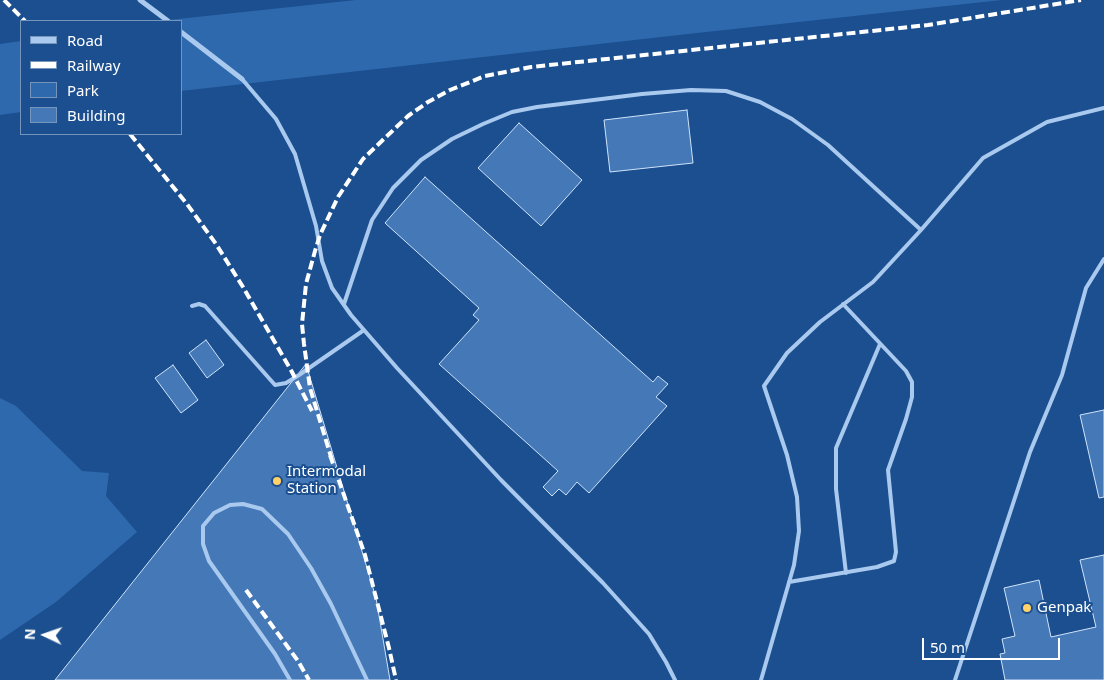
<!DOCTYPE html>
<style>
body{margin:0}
#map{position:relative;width:1104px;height:680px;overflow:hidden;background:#1b4f8f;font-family:"Noto Sans",sans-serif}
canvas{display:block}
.legend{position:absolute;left:20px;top:20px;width:162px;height:115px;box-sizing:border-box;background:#1b4f8f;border:1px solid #7695bc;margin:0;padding:6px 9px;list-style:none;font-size:15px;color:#fff}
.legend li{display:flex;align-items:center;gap:10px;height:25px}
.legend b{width:25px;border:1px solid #7695bc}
.north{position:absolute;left:20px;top:610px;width:50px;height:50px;-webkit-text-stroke:4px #1b4f8f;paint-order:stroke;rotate:273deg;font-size:14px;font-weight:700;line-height:20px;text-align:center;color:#fff}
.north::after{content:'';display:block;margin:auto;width:18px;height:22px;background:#fff;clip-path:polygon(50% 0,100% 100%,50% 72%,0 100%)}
.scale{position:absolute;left:922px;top:638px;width:138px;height:22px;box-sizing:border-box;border:2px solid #fff;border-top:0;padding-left:6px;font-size:15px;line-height:18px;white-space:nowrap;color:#fff;-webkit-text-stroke:4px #1b4f8f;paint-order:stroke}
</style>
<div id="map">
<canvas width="1104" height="680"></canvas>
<ul class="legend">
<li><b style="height:6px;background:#a9c9ee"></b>Road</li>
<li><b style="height:6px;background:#fff"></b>Railway</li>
<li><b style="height:14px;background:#2e69ad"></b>Park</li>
<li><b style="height:14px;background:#4478b7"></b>Building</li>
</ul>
<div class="north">N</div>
<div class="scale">50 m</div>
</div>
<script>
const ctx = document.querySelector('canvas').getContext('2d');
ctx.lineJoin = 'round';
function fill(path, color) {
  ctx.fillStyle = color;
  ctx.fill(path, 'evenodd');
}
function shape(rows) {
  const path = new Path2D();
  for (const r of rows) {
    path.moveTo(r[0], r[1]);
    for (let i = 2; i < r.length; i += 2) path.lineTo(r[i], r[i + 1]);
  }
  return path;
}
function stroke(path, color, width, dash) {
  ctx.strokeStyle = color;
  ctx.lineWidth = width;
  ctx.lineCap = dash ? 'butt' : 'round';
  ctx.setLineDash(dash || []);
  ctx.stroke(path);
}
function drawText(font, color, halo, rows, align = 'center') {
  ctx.font = font + ' "Noto Sans",sans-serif';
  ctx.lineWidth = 4;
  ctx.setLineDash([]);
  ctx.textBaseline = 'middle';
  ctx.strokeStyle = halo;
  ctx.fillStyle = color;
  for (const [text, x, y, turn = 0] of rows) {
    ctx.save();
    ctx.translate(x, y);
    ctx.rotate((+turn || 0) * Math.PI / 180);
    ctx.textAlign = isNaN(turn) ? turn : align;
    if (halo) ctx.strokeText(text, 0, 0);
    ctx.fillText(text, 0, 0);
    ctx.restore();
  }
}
fill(shape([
 [356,0,1002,0,697,33,181,91,181,21,159,21],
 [21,41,21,112,0,115,0,44],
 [0,398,16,406,82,471,109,473,106,496,137,532,56,602,0,640]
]), '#2e69ad');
const building = shape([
 [687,110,693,163,610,172,604,120,687,110],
 [519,123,582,180,541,226,478,168,519,123],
 [425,177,653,382,658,376,668,384,656,397,667,406,589,493,577,482,566,495,559,489,552,496,543,487,558,471,439,364,479,320,473,315,479,308,385,223,425,177],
 [206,340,224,365,207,378,189,353,206,340],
 [306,364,376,598,390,680,55,680,306,364],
 [173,365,198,400,181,413,155,378,173,365],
 [1104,410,1104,497,1099,498,1080,415,1104,410],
 [1104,555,1104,680,1005,680,1000,654,1005,653,1002,639,1015,636,1004,588,1039,580,1051,637,1096,627,1080,560,1104,555]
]);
fill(building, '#4478b7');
stroke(building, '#cfe3fa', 1);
stroke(shape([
 [242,79,276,119,295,154,316,226,322,261,332,288,351,315,397,368,501,480,603,583,649,634,666,662,675,680],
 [344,304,372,220,393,188,421,160,452,139,483,124,512,112,537,107,642,94,691,90,726,91,760,102,792,119,828,145,921,230],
 [192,306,199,304,205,306,275,385,286,383,299,375,364,330],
 [846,573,836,489,836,448,880,344],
 [789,582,877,567,894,561,896,552,888,470,906,419,912,397,912,382,906,371,843,304],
 [290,680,275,654,209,561,203,544,203,526,214,513,230,505,243,504,262,509,288,534,311,568,331,604,367,680],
 [761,680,794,565,799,531,797,497,787,455,764,386,787,353,820,322,873,282,921,230,983,158,1047,122,1104,108],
 [955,680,1030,452,1062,375,1086,288,1104,259]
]), '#a9c9ee', 4);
stroke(shape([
 [140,0,168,21],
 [181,32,242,79]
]), '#a9c9ee', 5);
stroke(shape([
 [4,0,25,21],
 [130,134,187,204,216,244,243,287,292,372,312,411],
 [330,455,365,555,389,648,396,680],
 [332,460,310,388,304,344,302,324,306,284,315,251,320,235,338,197,363,159,408,116,428,102,450,90,485,76,531,67,928,25,1081,0],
 [246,590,298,661,309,680]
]), '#fff', 4, [9, 4]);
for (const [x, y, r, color] of [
 [277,481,5,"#ffd166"],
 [1027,608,5,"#ffd166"]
]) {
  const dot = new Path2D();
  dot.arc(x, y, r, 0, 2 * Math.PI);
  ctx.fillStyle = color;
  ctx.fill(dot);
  stroke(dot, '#1b4f8f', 2);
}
drawText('15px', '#fff', '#1b4f8f', [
 ["Intermodal",287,472],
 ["Station",287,489],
 ["Genpak",1037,608]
], 'left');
</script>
